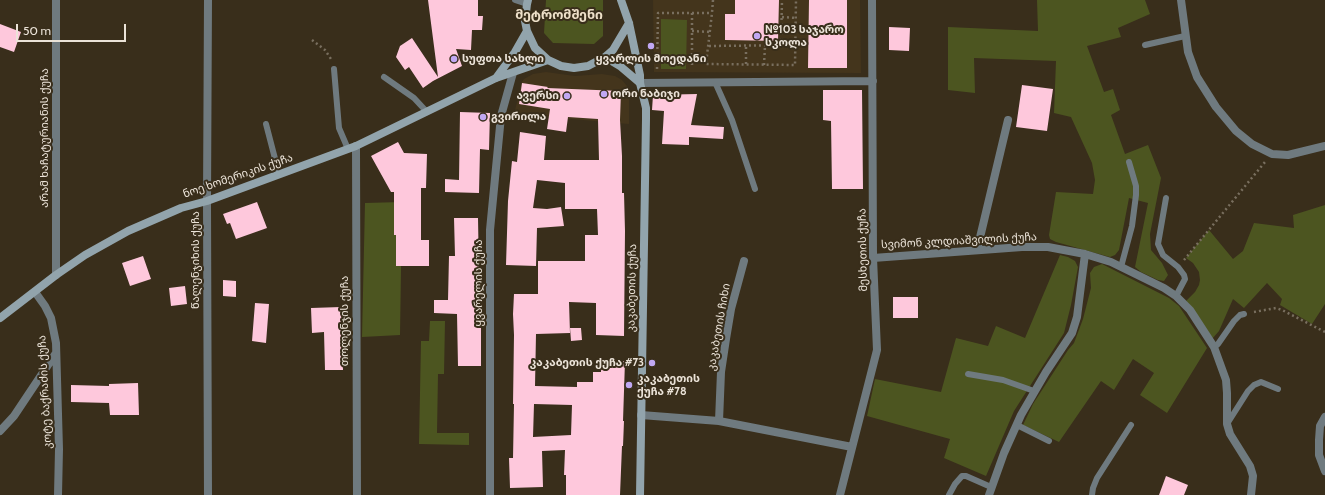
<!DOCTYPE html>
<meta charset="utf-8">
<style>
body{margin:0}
#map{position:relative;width:1325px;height:495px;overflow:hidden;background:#392e1b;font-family:Cabin,sans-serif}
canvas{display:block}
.scale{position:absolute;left:16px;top:24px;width:110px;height:18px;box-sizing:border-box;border:2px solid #ebe3d8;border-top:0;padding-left:5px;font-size:12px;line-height:14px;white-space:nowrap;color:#ebe3d8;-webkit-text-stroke:3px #392e1b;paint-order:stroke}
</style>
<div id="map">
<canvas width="1325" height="495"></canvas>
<div class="scale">50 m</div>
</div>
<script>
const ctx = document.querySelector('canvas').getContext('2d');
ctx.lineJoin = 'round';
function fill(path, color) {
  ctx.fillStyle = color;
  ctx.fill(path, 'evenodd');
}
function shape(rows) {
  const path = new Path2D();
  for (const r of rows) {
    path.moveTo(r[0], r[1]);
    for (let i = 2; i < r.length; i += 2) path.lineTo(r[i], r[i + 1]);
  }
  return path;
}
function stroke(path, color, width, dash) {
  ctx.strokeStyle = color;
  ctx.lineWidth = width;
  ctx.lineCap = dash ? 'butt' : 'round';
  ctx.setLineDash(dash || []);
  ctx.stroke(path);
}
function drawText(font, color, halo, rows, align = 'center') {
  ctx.font = font + ' Cabin,"Noto Sans Georgian",sans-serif';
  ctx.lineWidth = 4;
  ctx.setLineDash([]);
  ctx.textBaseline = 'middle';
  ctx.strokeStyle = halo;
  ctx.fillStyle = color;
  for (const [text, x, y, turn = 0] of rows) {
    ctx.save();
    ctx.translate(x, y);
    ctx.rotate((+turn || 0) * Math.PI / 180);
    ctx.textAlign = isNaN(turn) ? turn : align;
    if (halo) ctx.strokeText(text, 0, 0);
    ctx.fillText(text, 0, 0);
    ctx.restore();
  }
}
fill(shape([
 [653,0,860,0,861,73,654,72],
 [546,72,575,76,602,74,615,76,622,80,627,86,629,99,629,124,514,114,522,82,524,79,533,74]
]), '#44351c');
fill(shape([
 [546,0,603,0,603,36,594,44,553,43,544,33],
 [1037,0,1145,0,1150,14,1118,28,1121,37,1087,46,1104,92,1113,89,1120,110,1111,115,1125,154,1148,145,1161,178,1150,234,1151,250,1162,263,1168,275,1164,281,1158,280,1141,272,1135,267,1148,203,1129,198,1119,250,1115,255,1110,257,1056,242,1050,239,1049,235,1056,192,1093,194,1095,180,1092,163,1071,117,1054,113,1056,61,974,58,975,93,948,90,948,27,1038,31],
 [661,19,687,20,686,69,661,69],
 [402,202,400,335,362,337,365,203],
 [1325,205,1325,304,1312,324,1280,305,1282,299,1267,283,1244,308,1233,299,1219,331,1212,339,1186,301,1195,292,1199,285,1200,280,1199,272,1193,263,1186,258,1209,230,1233,259,1243,251,1254,223,1294,228,1293,215],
 [1060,255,1068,257,1075,261,1078,267,1071,305,1064,333,1014,411,986,476,944,458,950,439,867,416,875,379,941,392,956,338,988,346,996,326,1025,338],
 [1102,264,1169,298,1179,306,1207,348,1167,413,1140,395,1154,373,1133,359,1114,390,1101,381,1059,442,1023,425,1033,404,1068,350,1074,343,1083,319,1091,288,1090,273,1094,267],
 [430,321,445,321,444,374,438,374,437,433,469,433,469,445,419,444,421,341,429,341]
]), '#4c5520');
fill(shape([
 [428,0,478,0,478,16,483,16,482,30,472,30,471,50,456,49,462,66,433,81,423,88,409,67,405,70,396,57,400,46,412,38,438,77],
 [735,0,779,0,778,41,725,40,725,14,735,14],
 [809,0,847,0,847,68,808,68],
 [0,24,21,32,14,52,0,47],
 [889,27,910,28,909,51,889,50],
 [522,83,548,87,547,88,621,91,620,120,622,156,622,193,624,193,625,231,624,336,596,335,596,303,569,302,570,333,536,334,535,386,577,387,577,382,593,382,593,372,601,372,601,361,625,361,623,421,624,421,623,446,622,446,620,495,566,495,566,475,564,475,565,450,542,451,543,487,510,488,509,458,513,458,514,404,513,404,514,335,513,314,514,294,538,294,538,261,585,261,585,235,598,235,597,209,565,209,565,183,537,180,533,208,547,209,561,207,564,226,537,228,536,266,506,265,508,201,512,161,517,162,520,132,546,136,544,160,599,160,598,119,568,117,566,132,547,129,550,109,519,104],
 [534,404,572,405,571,435,533,437],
 [1022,85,1053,89,1047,131,1016,127],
 [823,90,862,90,863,189,832,189,831,121,823,120],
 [697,94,691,125,724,127,723,139,689,137,689,145,662,144,664,111,652,110,653,95],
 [460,112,490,113,489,150,480,149,479,193,445,192,445,179,459,180],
 [398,142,404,153,427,154,426,188,421,188,421,240,429,240,429,266,396,266,396,235,394,235,394,192,391,192,371,156],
 [257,202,267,228,236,239,230,223,227,224,223,214],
 [454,218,478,218,479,274,477,328,481,328,481,366,458,366,457,314,434,313,434,300,448,300,449,256,455,256],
 [143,256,151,279,130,286,122,263],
 [223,280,236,281,236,297,223,296],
 [185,286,187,304,171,306,169,288],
 [893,297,918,297,918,318,893,318],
 [255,303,269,304,266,343,252,341],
 [341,307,343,370,325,370,324,332,312,333,311,308],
 [570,328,581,328,582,340,571,341],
 [138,383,139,415,110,415,109,403,71,402,71,385,109,386,109,384],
 [1166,476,1188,485,1184,495,1159,495]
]), '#fec8dc');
stroke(shape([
 [713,0,712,13,706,64,795,65,796,0],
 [782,17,796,18],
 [692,31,710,32],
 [781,31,796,32],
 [312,40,325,50,331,59],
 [781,45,782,0],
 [709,46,795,45],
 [692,55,707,56],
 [746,64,746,46],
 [692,65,692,13],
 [764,65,765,46],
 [657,69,658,13,712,13],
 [1184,260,1265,162],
 [1254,312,1276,308,1282,310,1325,332]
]), '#796f5f', 2.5, [2, 3]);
stroke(shape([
 [515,0,527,4],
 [1145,45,1185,36],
 [334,69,339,128,348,149],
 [384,77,414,98,427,112],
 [715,82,732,120,755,189],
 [266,124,279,174],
 [1166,198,1158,244,1163,255,1178,267,1184,275,1185,279,1176,296],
 [1121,267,1132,226,1136,195,1136,186,1129,162],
 [1214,347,1218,344,1234,321,1240,315,1244,314],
 [968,374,1003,380,1034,391],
 [1227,424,1248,391,1254,385,1261,382,1278,389],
 [1017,425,1049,441],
 [949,495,955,484,962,476,966,476,991,487],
 [1092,495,1093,488,1097,478,1131,425]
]), '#6f7a7f', 6);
stroke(shape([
 [208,0,207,201,208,495],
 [1181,0,1188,52,1197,77,1216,107,1236,131,1252,144,1272,154,1288,155,1325,146],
 [640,83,873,81],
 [356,146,357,495],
 [977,250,1008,120],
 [873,258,1022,247,1048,247,1085,254,1111,262,1164,288,1176,296,1190,310,1214,347,1226,380,1227,393,1227,424,1230,434,1250,466,1253,476,1251,495],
 [56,275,56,0],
 [35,292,45,306,51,318,56,343,59,449,58,495],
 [641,415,719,421,852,447],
 [1325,417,1320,426,1319,440,1319,455,1325,471],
 [719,421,721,372,726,339,731,309,744,261],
 [0,431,14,416,56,353],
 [490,495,490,230,501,116,513,73],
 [840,495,877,350,873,258,872,0],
 [989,495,1004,453,1021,415,1046,372,1072,333,1077,317,1085,254]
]), '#6f7a7f', 8);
stroke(shape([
 [528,0,527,4,525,21,527,31,535,48,548,60,561,66,574,68,588,66,605,57,613,50,629,23],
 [621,0,629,23,640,75,640,83,646,108,646,119,640,495],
 [605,57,620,66,640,83],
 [496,78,515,52,527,31],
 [0,318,56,275,85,255,128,231,181,208,207,201,356,146,496,78,548,60]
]), '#92a4ac', 8);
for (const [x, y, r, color] of [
 [757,36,4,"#c1a8f3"],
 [651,46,4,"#c1a8f3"],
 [454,59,4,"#c1a8f3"],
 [604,94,4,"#c1a8f3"],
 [567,96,4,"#c1a8f3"],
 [483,117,4,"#c1a8f3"],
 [652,363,4,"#c1a8f3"],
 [629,385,4,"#c1a8f3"]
]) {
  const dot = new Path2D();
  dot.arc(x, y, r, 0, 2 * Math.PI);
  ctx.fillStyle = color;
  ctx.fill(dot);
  stroke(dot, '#392e1b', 1.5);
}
drawText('bold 11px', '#ebe3d8', '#392e1b', [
 ["№103 საჯარო",765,30],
 ["სკოლა",765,43],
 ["სუფთა სახლი",462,59],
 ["ყვარლის მოედანი",651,59,"center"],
 ["ორი ნაბიჯი",612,94],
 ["ავერსი",559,96,"right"],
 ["გვირილა",491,117],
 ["კაკაბეთის ქუჩა #73",644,363,"right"],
 ["კაკაბეთის",637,379],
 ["ქუჩა #78",637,392]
], 'left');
drawText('11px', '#ebe3d8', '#392e1b', [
 ["არამ ხაჩატურიანის ქუჩა",45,138,-90],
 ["ნოე ხომერიკის ქუჩა",238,176,-19],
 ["სვიმონ კლდიაშვილის ქუჩა",959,241,-3],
 ["მესხეთის ქუჩა",863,250,-91],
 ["წალენჯიხის ქუჩა",196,260,-90],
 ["ყვარელის ქუჩა",479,283,-90],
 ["კაკაბეთის ქუჩა",632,288,-89],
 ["თოლენჯის ქუჩა",345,321,-90],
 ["კაკაბეთის ჩიხი",719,327,-80],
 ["კოტე ბაქრაძის ქუჩა",45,392,-93]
]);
drawText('bold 13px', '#eee0c9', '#392e1b', [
 ["მეტრომშენი",559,15]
]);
</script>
